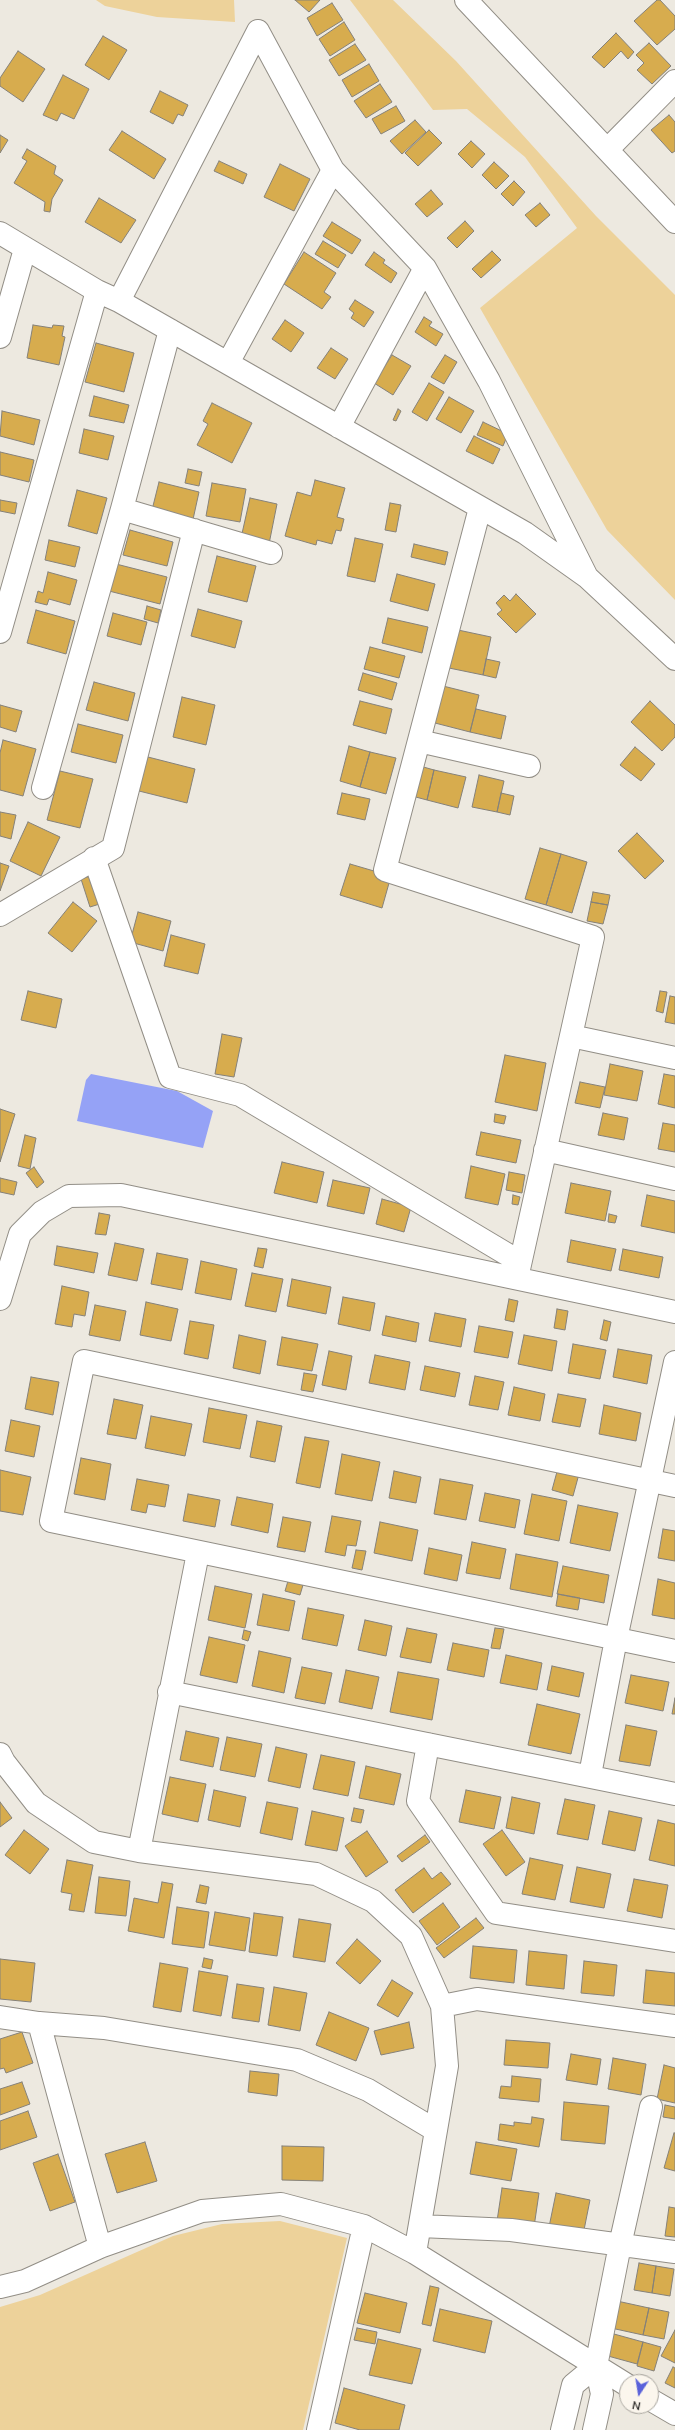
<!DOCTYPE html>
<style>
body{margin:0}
#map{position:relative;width:675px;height:2430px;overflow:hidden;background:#ede9e0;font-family:"Nunito Sans",sans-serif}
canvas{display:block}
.north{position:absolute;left:619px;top:2374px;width:40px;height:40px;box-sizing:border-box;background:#fbf6ed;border:1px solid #a9a69f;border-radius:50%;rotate:192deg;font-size:11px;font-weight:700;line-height:16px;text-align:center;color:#2f2d2a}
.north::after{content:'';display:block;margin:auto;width:14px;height:18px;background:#5a62da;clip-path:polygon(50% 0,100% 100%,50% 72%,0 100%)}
</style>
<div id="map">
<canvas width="675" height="2430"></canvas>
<div class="north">N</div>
</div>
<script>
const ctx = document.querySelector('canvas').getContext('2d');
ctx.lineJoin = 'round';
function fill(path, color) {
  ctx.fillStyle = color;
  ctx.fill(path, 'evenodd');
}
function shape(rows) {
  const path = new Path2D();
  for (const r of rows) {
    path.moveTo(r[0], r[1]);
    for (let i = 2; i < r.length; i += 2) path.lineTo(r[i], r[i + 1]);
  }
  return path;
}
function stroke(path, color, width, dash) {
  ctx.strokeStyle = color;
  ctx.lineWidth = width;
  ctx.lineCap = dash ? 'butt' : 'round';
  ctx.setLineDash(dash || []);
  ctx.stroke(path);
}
fill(shape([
 [96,0,234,0,235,22,157,17,105,6],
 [350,0,393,0,456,61,596,216,675,295,675,600,607,530,480,308,577,228,525,157,467,109,433,110],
 [280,2221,347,2238,303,2430,0,2430,0,2307,40,2295,173,2236,222,2224]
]), '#edd29a');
fill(shape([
 [91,1074,177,1091,213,1111,203,1148,77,1121,86,1080]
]), '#95a2f6');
const building = shape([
 [295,0,320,0,309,12,295,0],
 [657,0,660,0,675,16,675,29,657,45,634,21,657,0],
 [332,3,343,20,317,36,307,18,332,3],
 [344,22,355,40,330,56,319,39,344,22],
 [616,33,634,52,628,59,621,51,604,68,592,57,616,33],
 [103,36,127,50,109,80,85,65,103,36],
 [649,43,671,66,652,84,637,70,644,63,636,55,649,43],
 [355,44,366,60,339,76,329,60,355,44],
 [18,51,45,69,23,102,0,86,0,78,18,51],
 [369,64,379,81,352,97,342,80,369,64],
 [63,75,89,89,74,119,61,113,57,121,43,115,63,75],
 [380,84,392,102,366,118,354,101,380,84],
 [160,91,188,105,183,116,178,114,173,124,150,112,160,91],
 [396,106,405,121,381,134,372,119,396,106],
 [669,115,675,122,675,151,672,153,651,130,669,115],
 [415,120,426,132,402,154,390,141,415,120],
 [429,130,442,143,418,166,405,153,429,130],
 [122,131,166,159,154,179,109,150,122,131],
 [0,135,8,140,0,153,0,135],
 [471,141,485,154,472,168,458,154,471,141],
 [27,149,56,166,54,174,63,180,52,199,50,212,44,211,45,202,14,183,27,161,22,158,27,149],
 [219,161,247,174,243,184,214,171,219,161],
 [494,162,509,176,496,189,482,175,494,162],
 [280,164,310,179,294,211,264,197,280,164],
 [514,181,525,192,513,206,501,194,514,181],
 [431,190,443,204,427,217,415,204,431,190],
 [99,198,136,220,121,243,85,222,99,198],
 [540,203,550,215,536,227,525,215,540,203],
 [465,221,474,231,457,248,447,238,465,221],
 [332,222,361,240,352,254,323,236,332,222],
 [323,241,346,255,338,268,315,254,323,241],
 [492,251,501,260,481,278,472,269,492,251],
 [304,252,336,273,324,292,331,297,322,309,284,284,304,252],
 [374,252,385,260,383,263,397,273,391,283,365,265,374,252],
 [355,300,374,312,364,327,351,318,354,313,349,309,355,300],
 [424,317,432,322,429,326,443,334,436,346,415,332,424,317],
 [285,320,304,333,291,352,272,339,285,320],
 [33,325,52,328,53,325,64,326,62,336,65,337,59,365,27,358,33,325],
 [96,343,134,353,124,392,85,382,96,343],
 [331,348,348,359,335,379,317,368,331,348],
 [392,355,411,366,393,395,374,383,392,355],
 [445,355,457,362,444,384,431,377,445,355],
 [429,383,444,392,427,421,412,412,429,383],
 [94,396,129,405,124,423,89,416,94,396],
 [449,397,474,411,461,433,436,419,449,397],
 [212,403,252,423,232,463,197,445,208,424,203,421,212,403],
 [398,409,401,411,396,421,393,420,398,409],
 [2,411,40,420,34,445,0,436,2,411],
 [483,422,508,434,503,446,477,435,483,422],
 [84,429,114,436,108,460,79,453,84,429],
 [474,436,500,449,493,464,466,451,474,436],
 [0,452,34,460,29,482,0,475,0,452],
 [188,469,202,472,199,486,185,483,188,469],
 [315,480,345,488,337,517,344,519,341,531,336,530,332,544,317,540,316,545,285,536,297,492,311,496,315,480],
 [159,482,199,492,192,524,151,514,159,482],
 [212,483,246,489,240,522,206,516,212,483],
 [77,490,107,498,97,534,68,526,77,490],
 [250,498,277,504,269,544,241,538,250,498],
 [0,500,17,503,15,514,0,511,0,500],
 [390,503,401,505,396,532,385,530,390,503],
 [130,530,173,542,167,566,123,555,130,530],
 [355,538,383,544,375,582,347,576,355,538],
 [49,540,80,547,75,567,45,560,49,540],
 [414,544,448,552,445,565,411,557,414,544],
 [217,556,256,566,247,602,208,592,217,556],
 [116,564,167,577,160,604,109,591,116,564],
 [48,572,77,580,70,605,49,599,47,605,35,602,38,591,43,593,48,572],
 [397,574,435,584,428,611,390,601,397,574],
 [516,594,536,614,516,633,497,614,502,610,496,603,504,595,510,601,516,594],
 [147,606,161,610,158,623,144,619,147,606],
 [198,609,242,621,235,648,191,636,198,609],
 [36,610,75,621,66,654,27,643,36,610],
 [113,613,147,622,141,645,107,636,113,613],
 [388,618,428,627,422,653,382,643,388,618],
 [458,630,491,637,483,675,449,668,458,630],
 [370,647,405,656,399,678,364,669,370,647],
 [486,659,500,662,496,678,483,675,486,659],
 [363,673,397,683,392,700,358,690,363,673],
 [94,682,135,693,128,721,86,710,94,682],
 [443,686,479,695,470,732,435,723,443,686],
 [182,697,215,705,206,745,173,737,182,697],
 [360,701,392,709,386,734,353,725,360,701],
 [650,701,675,725,675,737,662,751,631,722,650,701],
 [0,705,22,711,16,732,0,727,0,705],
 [476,709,506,716,501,739,470,732,476,709],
 [78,724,123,735,116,763,71,752,78,724],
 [3,740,36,749,23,796,0,790,0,753,3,740],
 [349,746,370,752,360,787,340,781,349,746],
 [635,747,655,764,641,781,620,765,635,747],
 [370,752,396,758,386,794,360,787,370,752],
 [144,756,195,769,187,803,135,790,144,756],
 [420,766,434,770,427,800,412,796,420,766],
 [434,770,466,777,458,808,427,800,434,770],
 [60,771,93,779,80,828,47,820,60,771],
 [479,775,504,781,497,812,472,807,479,775],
 [342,793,370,799,365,820,337,814,342,793],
 [501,793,514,796,510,815,497,812,501,793],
 [0,812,16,815,11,839,0,836,0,812],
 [28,822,60,837,41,876,10,861,28,822],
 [637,833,664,861,645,879,618,851,637,833],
 [540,848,561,854,546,905,525,899,540,848],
 [561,854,587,862,572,913,546,905,561,854],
 [0,863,9,866,0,891,0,863],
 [350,864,391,876,382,908,340,895,350,864],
 [97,874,106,902,90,907,81,879,97,874],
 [593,892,610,895,608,905,591,902,593,892],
 [73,902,97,921,72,952,48,933,73,902],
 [591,902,608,905,603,924,587,921,591,902],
 [138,912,171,921,163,951,130,942,138,912],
 [171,935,205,944,198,974,164,966,171,935],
 [28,991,62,999,56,1028,21,1020,28,991],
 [660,991,667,992,663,1013,656,1011,660,991],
 [670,996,675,997,675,1024,665,1022,670,996],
 [222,1034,242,1038,234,1077,215,1074,222,1034],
 [505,1055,546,1063,537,1111,495,1102,505,1055],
 [610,1064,643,1071,637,1101,604,1095,610,1064],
 [664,1074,675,1076,675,1108,658,1104,664,1074],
 [580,1082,605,1087,600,1108,575,1103,580,1082],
 [0,1109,15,1114,0,1162,0,1109],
 [603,1113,628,1118,624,1140,598,1135,603,1113],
 [495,1114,506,1116,504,1124,494,1122,495,1114],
 [663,1123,675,1125,675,1152,658,1149,663,1123],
 [481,1132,521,1140,516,1163,476,1155,481,1132],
 [25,1135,36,1138,30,1169,18,1166,25,1135],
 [282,1162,324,1172,317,1203,274,1193,282,1162],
 [471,1166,505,1174,498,1205,465,1198,471,1166],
 [34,1167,44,1182,37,1188,26,1173,34,1167],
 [509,1172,525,1175,522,1193,506,1190,509,1172],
 [0,1178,17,1182,14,1195,0,1192,0,1178],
 [333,1180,370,1188,364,1214,327,1206,333,1180],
 [571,1183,611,1191,605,1221,565,1213,571,1183],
 [513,1195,520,1197,518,1205,512,1204,513,1195],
 [647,1195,675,1201,675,1233,641,1226,647,1195],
 [382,1199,411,1207,404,1232,376,1224,382,1199],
 [99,1213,110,1215,106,1235,95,1234,99,1213],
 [609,1214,617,1216,615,1223,608,1222,609,1214],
 [571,1240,616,1249,611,1271,567,1262,571,1240],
 [115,1243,144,1249,137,1281,108,1275,115,1243],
 [57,1246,98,1253,94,1273,54,1265,57,1246],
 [258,1248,267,1249,263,1268,254,1266,258,1248],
 [623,1249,663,1257,659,1278,619,1270,623,1249],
 [157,1253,188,1259,182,1290,151,1284,157,1253],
 [201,1261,237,1269,231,1300,195,1293,201,1261],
 [252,1273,283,1279,276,1312,245,1306,252,1273],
 [292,1279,331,1287,326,1314,287,1306,292,1279],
 [62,1286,89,1292,85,1316,74,1314,72,1327,55,1324,62,1286],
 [343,1297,375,1303,370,1331,338,1324,343,1297],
 [509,1299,518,1301,514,1322,505,1320,509,1299],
 [146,1302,178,1309,171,1341,140,1335,146,1302],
 [95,1305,126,1311,120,1341,89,1335,95,1305],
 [557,1309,568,1311,565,1330,554,1328,557,1309],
 [435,1313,466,1319,461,1347,429,1341,435,1313],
 [386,1316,419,1323,416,1342,382,1335,386,1316],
 [604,1320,611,1322,607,1341,600,1339,604,1320],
 [190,1321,214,1325,208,1359,184,1354,190,1321],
 [479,1326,513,1332,508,1358,474,1352,479,1326],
 [239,1335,266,1341,260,1374,233,1368,239,1335],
 [524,1335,557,1341,552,1371,518,1364,524,1335],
 [282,1337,318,1344,312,1371,277,1365,282,1337],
 [573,1344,606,1350,600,1379,568,1373,573,1344],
 [618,1349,652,1355,647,1384,613,1377,618,1349],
 [329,1351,352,1356,346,1390,322,1385,329,1351],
 [375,1355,410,1362,405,1390,369,1383,375,1355],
 [425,1366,460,1373,455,1397,420,1390,425,1366],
 [304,1373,317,1375,313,1392,301,1390,304,1373],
 [475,1376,504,1382,498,1410,469,1405,475,1376],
 [31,1377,59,1382,53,1415,25,1409,31,1377],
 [514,1387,545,1394,540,1421,508,1415,514,1387],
 [558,1394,586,1399,580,1427,552,1422,558,1394],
 [114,1399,143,1405,136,1439,107,1434,114,1399],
 [604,1405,641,1413,636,1441,599,1434,604,1405],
 [209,1408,247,1415,240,1449,203,1442,209,1408],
 [151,1416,192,1424,185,1456,145,1448,151,1416],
 [11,1420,40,1426,34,1457,5,1451,11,1420],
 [257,1421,282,1426,275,1462,250,1457,257,1421],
 [305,1437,329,1441,320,1488,296,1483,305,1437],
 [342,1454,380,1462,372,1501,335,1494,342,1454],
 [81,1458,111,1464,105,1500,74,1494,81,1458],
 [558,1468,579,1474,573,1496,552,1490,558,1468],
 [0,1470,31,1477,23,1515,0,1511,0,1470],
 [394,1471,421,1477,416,1503,389,1498,394,1471],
 [137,1479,169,1485,165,1507,148,1504,146,1513,131,1510,137,1479],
 [440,1479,473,1485,466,1520,434,1514,440,1479],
 [485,1493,520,1500,515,1528,479,1521,485,1493],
 [188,1494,220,1500,215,1527,183,1521,188,1494],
 [532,1494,567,1501,559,1541,524,1534,532,1494],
 [237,1497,273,1504,268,1533,231,1525,237,1497],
 [578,1505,618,1513,610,1551,570,1543,578,1505],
 [332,1516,361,1521,356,1546,347,1545,345,1556,325,1552,332,1516],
 [283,1517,311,1522,305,1552,277,1547,283,1517],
 [380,1522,418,1530,412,1561,374,1553,380,1522],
 [663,1529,675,1531,675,1561,658,1558,663,1529],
 [472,1542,506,1549,500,1579,466,1573,472,1542],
 [429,1548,462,1555,457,1581,424,1574,429,1548],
 [356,1550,366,1551,362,1570,352,1568,356,1550],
 [516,1554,558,1562,552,1597,510,1589,516,1554],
 [563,1566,609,1575,604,1603,557,1594,563,1566],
 [658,1579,675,1583,675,1619,652,1615,658,1579],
 [288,1581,303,1585,300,1595,285,1591,288,1581],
 [215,1586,252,1594,245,1628,208,1620,215,1586],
 [263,1594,295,1601,289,1631,257,1625,263,1594],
 [558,1594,580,1598,578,1610,556,1606,558,1594],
 [308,1608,344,1615,337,1646,302,1639,308,1608],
 [365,1620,392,1626,386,1656,358,1650,365,1620],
 [407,1628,437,1634,431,1663,400,1657,407,1628],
 [495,1628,504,1629,500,1649,491,1648,495,1628],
 [244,1630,251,1632,248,1641,242,1639,244,1630],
 [209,1637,245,1645,237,1683,200,1675,209,1637],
 [453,1643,489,1650,484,1677,447,1670,453,1643],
 [259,1651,291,1658,284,1693,252,1686,259,1651],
 [506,1655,542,1663,537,1690,500,1683,506,1655],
 [552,1666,584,1673,579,1697,547,1690,552,1666],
 [302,1667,332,1673,325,1704,295,1698,302,1667],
 [346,1670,379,1677,372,1709,339,1702,346,1670],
 [398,1672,439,1679,432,1720,390,1712,398,1672],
 [631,1675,669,1682,663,1711,625,1703,631,1675],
 [675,1698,675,1714,672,1714,675,1698],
 [537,1704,580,1714,571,1754,528,1745,537,1704],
 [626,1725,657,1731,650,1766,619,1761,626,1725],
 [186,1731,219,1738,213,1767,180,1760,186,1731],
 [227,1737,262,1744,255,1777,220,1770,227,1737],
 [276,1747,307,1754,300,1788,268,1781,276,1747],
 [321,1755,355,1762,348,1796,313,1789,321,1755],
 [366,1766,401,1774,394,1805,359,1798,366,1766],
 [170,1777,206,1784,198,1822,162,1814,170,1777],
 [214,1790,246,1797,240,1827,208,1820,214,1790],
 [466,1790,501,1797,494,1829,459,1822,466,1790],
 [512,1797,540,1803,534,1834,506,1828,512,1797],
 [565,1799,595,1805,588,1840,557,1834,565,1799],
 [0,1802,12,1818,0,1827,0,1802],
 [267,1802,298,1808,292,1840,260,1833,267,1802],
 [354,1808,364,1810,361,1823,351,1821,354,1808],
 [312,1811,344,1818,337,1851,305,1845,312,1811],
 [609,1811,642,1818,635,1851,602,1844,609,1811],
 [658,1820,675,1824,675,1866,649,1860,658,1820],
 [24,1830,49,1849,30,1874,5,1855,24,1830],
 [502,1830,525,1862,506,1876,483,1844,502,1830],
 [367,1831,388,1862,366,1877,345,1846,367,1831],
 [425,1835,430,1842,402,1862,397,1856,425,1835],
 [530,1858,563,1865,555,1900,522,1894,530,1858],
 [67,1860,93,1865,84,1912,69,1910,72,1894,61,1892,67,1860],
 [577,1867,611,1874,604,1908,570,1902,577,1867],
 [424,1868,432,1879,441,1872,451,1884,413,1913,395,1890,424,1868],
 [99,1877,130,1881,126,1916,95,1913,99,1877],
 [634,1879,668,1885,662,1918,627,1911,634,1879],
 [162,1882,173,1884,164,1938,128,1931,134,1898,158,1903,162,1882],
 [200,1885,209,1887,206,1904,196,1902,200,1885],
 [443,1903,460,1927,437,1945,419,1921,443,1903],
 [177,1907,209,1912,204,1948,172,1944,177,1907],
 [215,1912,250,1918,245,1951,209,1945,215,1912],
 [254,1913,283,1917,277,1956,249,1952,254,1913],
 [476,1918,484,1928,444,1958,436,1948,476,1918],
 [299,1919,331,1924,325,1962,293,1957,299,1919],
 [357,1939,381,1961,360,1984,336,1963,357,1939],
 [473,1946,517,1950,514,1983,470,1978,473,1946],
 [529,1951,567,1955,564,1989,526,1985,529,1951],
 [204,1958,213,1960,211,1969,202,1967,204,1958],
 [0,1959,35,1963,31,2002,0,1999,0,1959],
 [584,1961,617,1965,614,1996,581,1993,584,1961],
 [160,1963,188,1968,181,2012,153,2007,160,1963],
 [646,1970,675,1973,675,2006,643,2003,646,1970],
 [199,1971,228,1976,221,2016,193,2011,199,1971],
 [392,1980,413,1993,398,2017,377,2005,392,1980],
 [237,1984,264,1988,259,2022,232,2018,237,1984],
 [274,1987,307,1993,300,2031,268,2025,274,1987],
 [329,2012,369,2028,356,2061,316,2045,329,2012],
 [409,2022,414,2048,381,2055,374,2031,409,2022],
 [22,2032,33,2063,6,2073,4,2068,0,2069,0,2039,22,2032],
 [506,2040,550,2043,548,2068,504,2065,506,2040],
 [571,2054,601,2059,597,2085,566,2080,571,2054],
 [613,2058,646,2064,641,2095,608,2089,613,2058],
 [664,2065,675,2068,675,2103,657,2099,664,2065],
 [250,2071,279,2074,277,2096,248,2092,250,2071],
 [512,2076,541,2079,539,2102,499,2098,501,2086,511,2087,512,2076],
 [22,2082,30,2104,0,2115,0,2089,22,2082],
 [564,2102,609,2106,605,2144,561,2140,564,2102],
 [665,2105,675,2107,675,2119,663,2117,665,2105],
 [28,2111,37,2137,0,2150,0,2121,28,2111],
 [532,2117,544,2119,539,2147,498,2140,500,2124,514,2126,514,2122,531,2124,532,2117],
 [674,2133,675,2133,675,2171,664,2168,674,2133],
 [145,2142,157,2181,117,2193,105,2154,145,2142],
 [476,2142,517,2149,511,2181,470,2174,476,2142],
 [282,2146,324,2147,323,2181,282,2180,282,2146],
 [58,2154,75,2202,50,2211,33,2163,58,2154],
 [502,2188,539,2193,534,2227,497,2221,502,2188],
 [556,2193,590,2200,583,2235,549,2227,556,2193],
 [669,2207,675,2208,675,2237,665,2236,669,2207],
 [639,2263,656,2266,652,2293,634,2290,639,2263],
 [656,2266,674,2269,670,2296,652,2293,656,2266],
 [430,2286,439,2288,431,2326,422,2324,430,2286],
 [365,2293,407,2303,400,2333,357,2323,365,2293],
 [617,2301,649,2308,643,2335,611,2328,617,2301],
 [649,2308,669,2312,664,2339,643,2335,649,2308],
 [440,2309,492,2321,485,2353,433,2341,440,2309],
 [357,2328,377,2332,375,2344,354,2340,357,2328],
 [675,2330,675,2363,661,2356,675,2330],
 [614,2334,643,2342,637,2364,608,2356,614,2334],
 [378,2339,421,2349,412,2384,369,2375,378,2339],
 [643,2342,661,2347,654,2371,637,2366,643,2342],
 [673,2367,675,2368,675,2388,665,2383,673,2367],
 [344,2388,405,2405,399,2430,360,2430,335,2423,344,2388]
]);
fill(building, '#d7ac4e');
stroke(building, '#858179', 1);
const minor = shape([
 [466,0,675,222],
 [258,31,333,170,425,268,489,381,586,575],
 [608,149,675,81],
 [0,233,97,291,119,301,525,533,587,577,675,659],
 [119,301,258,31],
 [0,337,25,249],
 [228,363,333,170],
 [339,427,425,268],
 [480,508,385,870,593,937,517,1278],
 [122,509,271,553],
 [0,632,97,291],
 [419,741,529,766],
 [43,788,122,509,170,330],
 [94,858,170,1077,240,1095,520,1262],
 [0,915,113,848,194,530],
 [571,1036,675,1058],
 [545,1150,675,1179],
 [0,1299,20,1234,42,1212,69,1196,121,1195,675,1312],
 [675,1486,84,1361,51,1521,675,1651],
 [169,1692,675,1794],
 [428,1744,418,1801,496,1913,675,1941],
 [0,1754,4,1762,36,1803,94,1842,139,1851,316,1874,373,1901,411,1936,442,2006,447,2066,415,2253],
 [590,1775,616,1639,675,1362],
 [139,1851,198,1553],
 [442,2006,477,1999,675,2026],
 [0,2017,39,2023,104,2028,297,2060,368,2090,435,2130],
 [39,2023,100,2247],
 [420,2226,511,2230,675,2252],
 [0,2287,25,2281,100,2247,202,2211,281,2204,364,2226,415,2253,627,2385],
 [651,2400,675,2414],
 [318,2430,364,2226],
 [562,2430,573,2385,596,2366],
 [594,2430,602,2394,596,2366,620,2245,651,2107]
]);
stroke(minor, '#928e86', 24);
stroke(minor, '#fff', 22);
</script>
